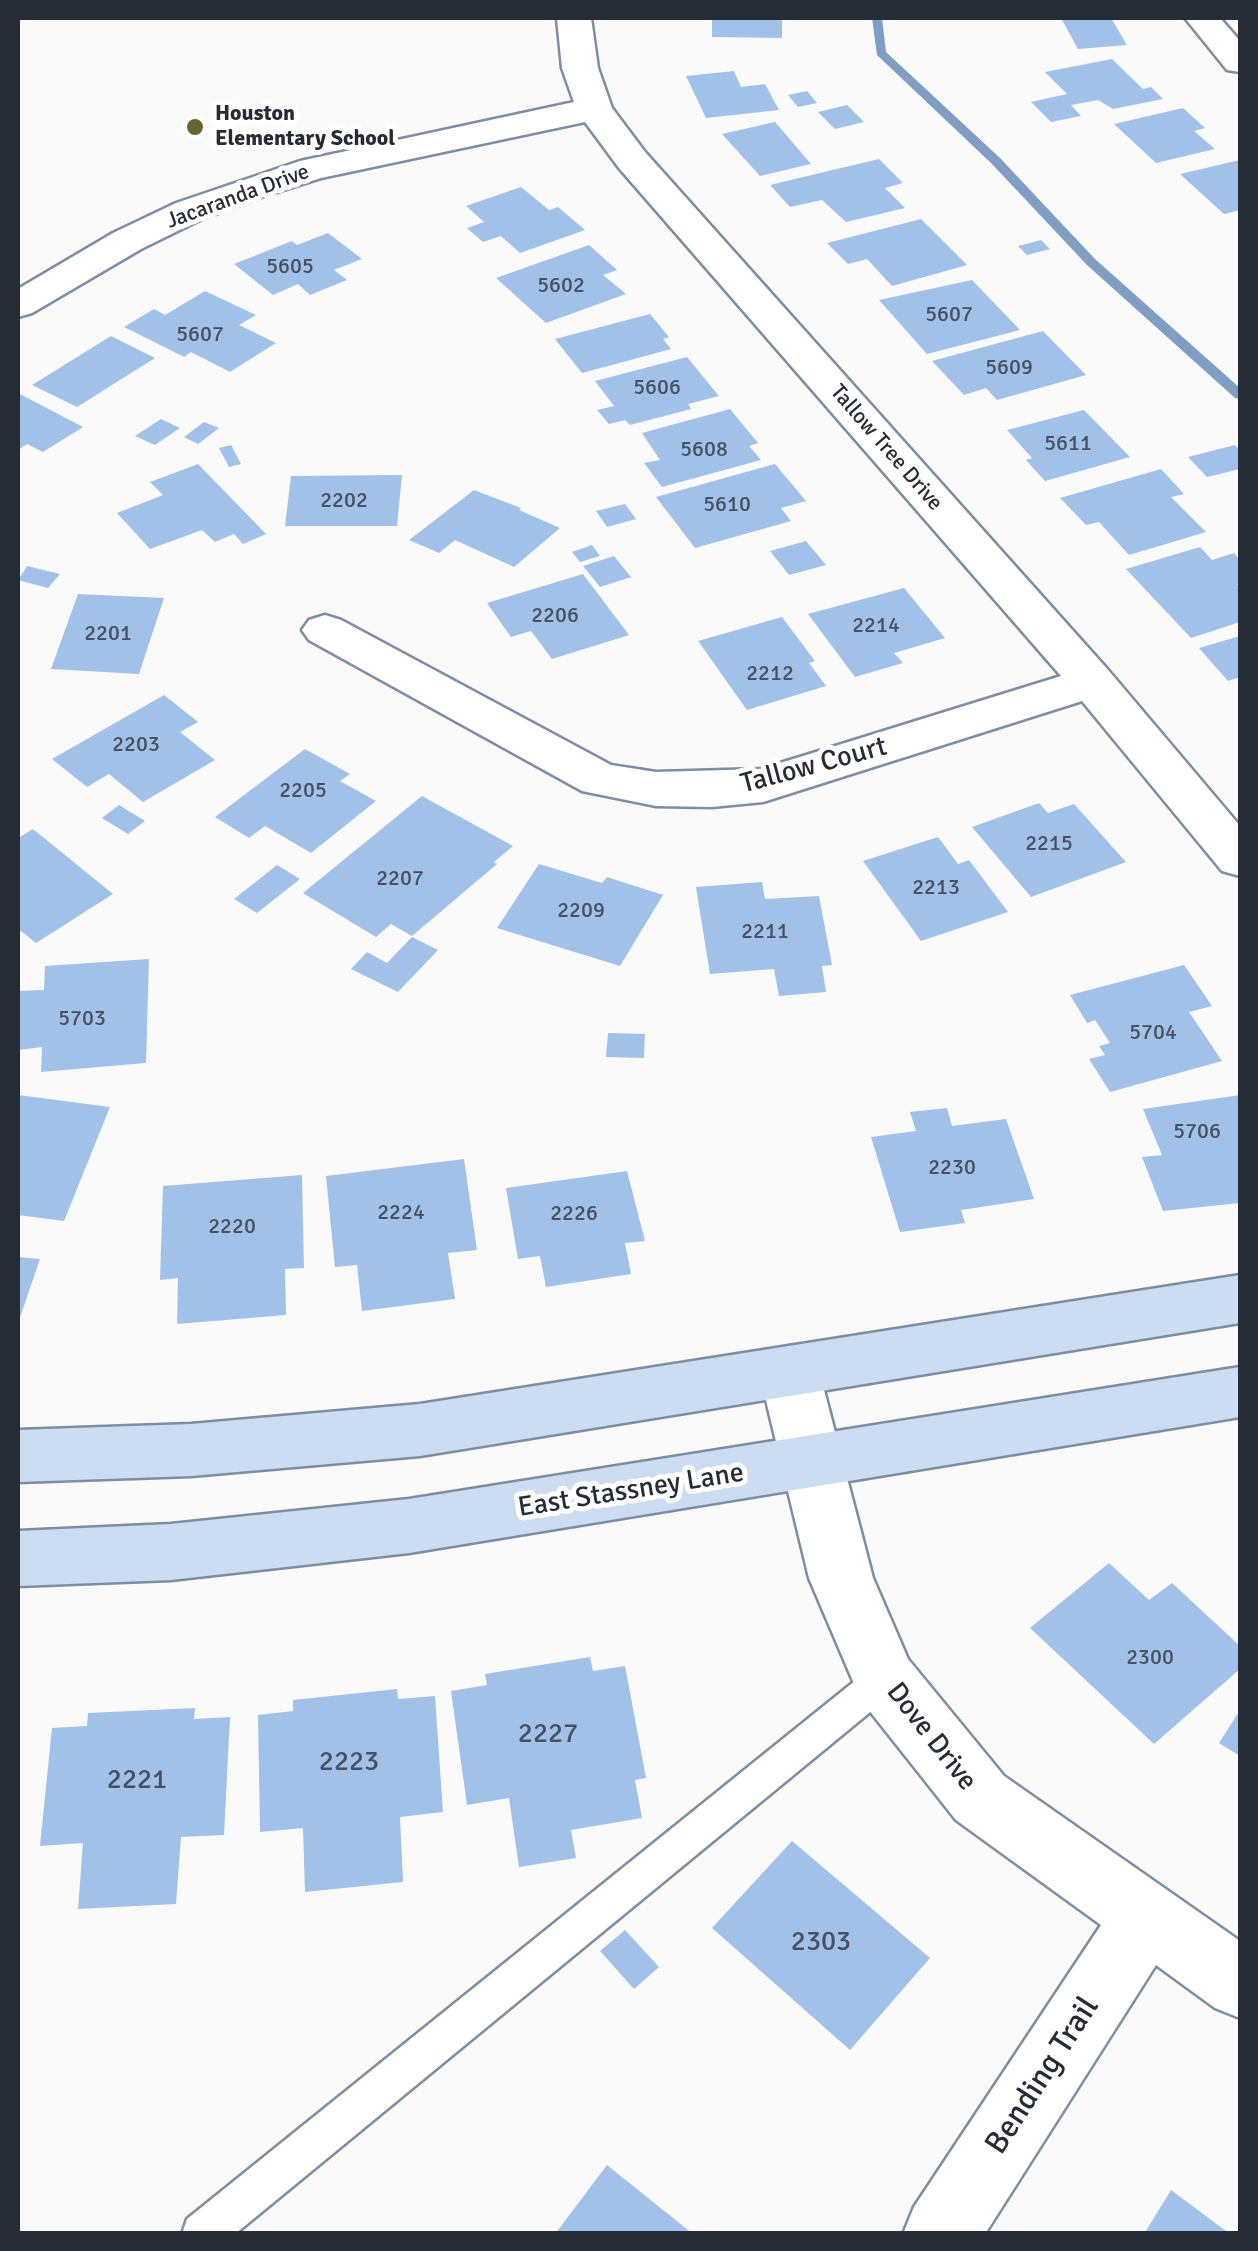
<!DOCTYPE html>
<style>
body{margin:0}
#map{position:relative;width:1258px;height:2251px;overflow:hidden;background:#fafafa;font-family:Signika,sans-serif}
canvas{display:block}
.frame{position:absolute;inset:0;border:20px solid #262c35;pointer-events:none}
</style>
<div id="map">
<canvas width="1258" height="2251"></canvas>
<div class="frame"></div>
</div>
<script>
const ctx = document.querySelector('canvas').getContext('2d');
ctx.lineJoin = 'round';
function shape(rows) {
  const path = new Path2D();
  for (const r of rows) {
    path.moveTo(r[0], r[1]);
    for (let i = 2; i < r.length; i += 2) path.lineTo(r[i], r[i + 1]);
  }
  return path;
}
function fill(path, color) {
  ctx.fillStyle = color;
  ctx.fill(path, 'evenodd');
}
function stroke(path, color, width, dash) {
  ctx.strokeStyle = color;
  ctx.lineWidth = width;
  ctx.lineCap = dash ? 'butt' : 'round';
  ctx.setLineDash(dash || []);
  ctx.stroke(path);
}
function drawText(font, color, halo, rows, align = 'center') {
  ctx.font = font + ' Signika,sans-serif';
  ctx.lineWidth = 10;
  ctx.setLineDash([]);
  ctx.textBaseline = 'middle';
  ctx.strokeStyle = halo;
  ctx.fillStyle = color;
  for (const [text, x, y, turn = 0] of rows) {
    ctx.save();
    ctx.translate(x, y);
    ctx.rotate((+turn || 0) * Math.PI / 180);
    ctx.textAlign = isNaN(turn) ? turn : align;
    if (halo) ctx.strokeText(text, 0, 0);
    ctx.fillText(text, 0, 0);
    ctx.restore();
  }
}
fill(shape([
 [872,18,882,18,886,52,1000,158,1095,259,1240,388,1240,399,1235,398,1087,265,992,164,877,55,872,18]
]), '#809ec3');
fill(shape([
 [712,18,782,18,782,38,712,37],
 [1061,18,1111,18,1127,45,1078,49],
 [1112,59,1143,89,1151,87,1163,99,1113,109,1098,100,1071,105,1081,116,1051,122,1031,102,1067,94,1045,72],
 [734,71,741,87,765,84,779,110,706,118,686,76],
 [807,91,817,103,798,107,788,95],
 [847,105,864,122,835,129,818,112],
 [1183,108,1205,128,1194,131,1215,149,1156,163,1114,124],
 [775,122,811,164,760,176,722,134],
 [879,159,903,183,885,188,905,208,846,222,822,200,790,207,770,185],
 [1240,160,1240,210,1224,214,1180,174],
 [521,187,549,210,558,207,585,230,520,253,501,236,483,242,467,228,484,222,466,206],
 [921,219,967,265,892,286,867,259,848,264,827,243],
 [328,233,362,259,334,270,347,280,310,295,298,284,273,295,234,264,292,241,297,245],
 [1041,240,1050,249,1027,255,1018,246],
 [589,245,617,270,603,275,626,294,546,323,496,278],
 [972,280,1020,330,927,354,879,300],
 [205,291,256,315,239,325,276,343,230,372,191,352,184,357,124,327,154,309,165,315],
 [650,314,669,337,663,339,671,349,582,373,555,339],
 [1043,331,1086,375,997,400,986,388,964,395,932,361],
 [111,336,155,358,77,407,32,385],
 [687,357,719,396,688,404,691,409,630,425,625,420,609,424,597,410,614,406,595,381],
 [18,393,83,427,43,452,27,444,18,450],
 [730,409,758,443,749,446,761,460,662,487,644,463,660,460,642,433],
 [1084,410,1130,457,1045,481,1026,460,1032,458,1007,430],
 [161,419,180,428,155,445,135,436],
 [204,422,219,428,198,444,184,437],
 [231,445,241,464,229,467,219,448],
 [1235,445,1240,451,1240,469,1207,477,1188,457],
 [198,464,266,534,243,544,234,534,215,542,202,530,150,549,117,513,163,495,150,482],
 [775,464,806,501,781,508,791,521,695,548,656,497],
 [1161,469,1184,494,1171,497,1206,532,1129,555,1099,522,1086,525,1060,498],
 [402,475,397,526,285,526,291,476],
 [474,490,521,508,519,510,560,528,514,567,455,540,439,553,409,540],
 [625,504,636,519,607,527,596,511],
 [806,541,826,565,789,575,770,551],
 [592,545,600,556,580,562,572,552],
 [1200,547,1212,560,1234,553,1240,560,1240,583,1237,584,1240,588,1240,622,1191,638,1126,569],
 [614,556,631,577,600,587,583,566],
 [27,566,60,574,48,588,18,580],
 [583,574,629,635,552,659,531,631,511,637,487,603],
 [904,588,945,638,894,653,903,663,855,677,808,614],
 [78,594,164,598,139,674,51,669],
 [782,617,815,661,809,663,826,686,747,710,698,641],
 [1240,636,1240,677,1228,681,1199,648],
 [164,695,198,722,180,732,215,760,143,802,109,774,87,787,52,759],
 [305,749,350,774,340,781,376,801,311,853,265,826,249,838,215,817],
 [422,796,513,846,494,862,497,864,412,936,391,924,376,937,303,893],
 [1039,803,1048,813,1074,804,1126,862,1031,897,972,827],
 [119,805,145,821,128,834,102,818],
 [33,829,113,894,36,943,21,931,18,933,18,838],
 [938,837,958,864,969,860,1008,912,921,941,863,861],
 [539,864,602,883,607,877,663,895,620,966,497,928],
 [277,865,300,879,257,913,234,899],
 [762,882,765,899,819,896,832,965,822,966,826,992,779,996,774,969,710,974,696,887],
 [412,937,438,950,398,992,351,969,367,952,387,963],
 [149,959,146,1063,41,1072,42,1047,18,1050,18,991,44,990,45,966],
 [1184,965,1212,1006,1189,1012,1222,1061,1110,1092,1089,1059,1105,1055,1099,1046,1110,1043,1095,1020,1087,1023,1070,995],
 [608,1033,645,1034,644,1058,606,1057],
 [18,1095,110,1107,64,1221,18,1215],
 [1240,1095,1240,1203,1163,1211,1142,1157,1162,1155,1143,1109],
 [947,1108,952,1126,1006,1119,1034,1199,961,1210,965,1223,900,1232,871,1137,916,1131,910,1112],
 [464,1159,477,1250,448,1253,455,1299,362,1311,357,1265,335,1267,326,1176],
 [627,1171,645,1241,625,1243,631,1274,546,1287,540,1256,518,1259,506,1188],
 [302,1175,304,1268,285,1269,286,1315,177,1324,178,1278,160,1280,163,1186],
 [18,1257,40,1259,18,1323],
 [1109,1563,1149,1600,1172,1583,1240,1646,1240,1669,1154,1744,1030,1628],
 [590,1657,593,1671,625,1666,646,1778,635,1780,642,1818,571,1830,576,1858,519,1867,509,1798,467,1805,451,1691,487,1685,485,1674],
 [397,1689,398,1699,435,1696,443,1812,400,1817,403,1882,305,1892,303,1828,260,1832,258,1715,293,1711,293,1700],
 [195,1708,194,1719,230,1717,224,1835,181,1837,176,1904,78,1909,83,1843,40,1846,52,1728,87,1726,88,1713],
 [1240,1710,1240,1756,1219,1743],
 [792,1841,930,1958,850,2050,712,1928],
 [625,1930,659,1967,634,1989,600,1951],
 [607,2165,693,2234,555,2234],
 [1171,2190,1230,2234,1144,2234]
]), '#a2c1e8');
const service = shape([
 [884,1663,897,1668,902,1679,897,1690,235,2234,182,2234,187,2219,871,1668,884,1663]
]);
const minor = shape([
 [557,18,591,18,598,68,612,108,645,152,1109,671,1240,826,1240,876,1222,871,1082,701,763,802,712,807,656,806,582,791,309,640,302,630,309,620,325,615,341,620,611,765,656,772,761,769,1061,676,619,168,585,122,321,178,267,195,202,219,141,249,32,313,18,317,18,289,113,233,176,203,300,161,574,102,562,68,557,18],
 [1185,18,1220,18,1240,41,1240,72,1227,70,1185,18],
 [789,1346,810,1354,819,1371,873,1578,908,1659,1004,1776,1240,1941,1240,2018,1215,2008,1156,1965,985,2234,903,2234,914,2207,1101,1925,956,1820,861,1700,809,1578,759,1371,768,1354,789,1346]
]);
const secondary = shape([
 [1240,1275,1240,1323,420,1456,191,1476,18,1482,18,1430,191,1424,420,1404,1240,1275],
 [1240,1367,1240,1417,409,1553,171,1580,18,1586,18,1531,171,1524,409,1499,1240,1367]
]);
stroke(service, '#7e8ea2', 5);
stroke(minor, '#7e8ea2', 5);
stroke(secondary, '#7e8ea2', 5);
fill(service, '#fff');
fill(minor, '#fff');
fill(secondary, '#ccddf2');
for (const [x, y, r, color] of [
 [195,127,10,"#676430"]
]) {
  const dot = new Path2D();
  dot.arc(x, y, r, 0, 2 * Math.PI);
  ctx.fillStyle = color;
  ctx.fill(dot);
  stroke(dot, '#fff', 4);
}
drawText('bold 22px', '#262c35', '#fff', [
 ["Houston",215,114],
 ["Elementary School",215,139]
], 'left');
drawText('22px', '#262c35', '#fff', [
 ["Jacaranda Drive",238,197,-20],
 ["Tallow Tree Drive",886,448,49]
]);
drawText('22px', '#455162', null, [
 ["5605",290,267],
 ["5602",561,286],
 ["5607",949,315],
 ["5607",200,335],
 ["5609",1009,368],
 ["5606",657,388],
 ["5611",1068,444],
 ["5608",704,450],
 ["2202",344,501],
 ["5610",727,505],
 ["2206",555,616],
 ["2214",876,626],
 ["2201",108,634],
 ["2212",770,674],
 ["2203",136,745],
 ["2205",303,791],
 ["2215",1049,844],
 ["2207",400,879],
 ["2213",936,888],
 ["2209",581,911],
 ["2211",765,932],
 ["5703",82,1019],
 ["5704",1153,1033],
 ["5706",1197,1132],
 ["2230",952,1168],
 ["2224",401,1213],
 ["2226",574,1214],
 ["2220",232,1227],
 ["2300",1150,1658]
]);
drawText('28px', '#262c35', '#fff', [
 ["Tallow Court",814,766,-15],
 ["East Stassney Lane",631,1491,-9],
 ["Dove Drive",931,1737,52]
]);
drawText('28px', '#455162', null, [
 ["2227",548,1735],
 ["2223",349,1763],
 ["2221",137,1781],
 ["2303",821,1943]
]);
drawText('32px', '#262c35', '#fff', [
 ["Bending Trail",1043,2076,-57]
]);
</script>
